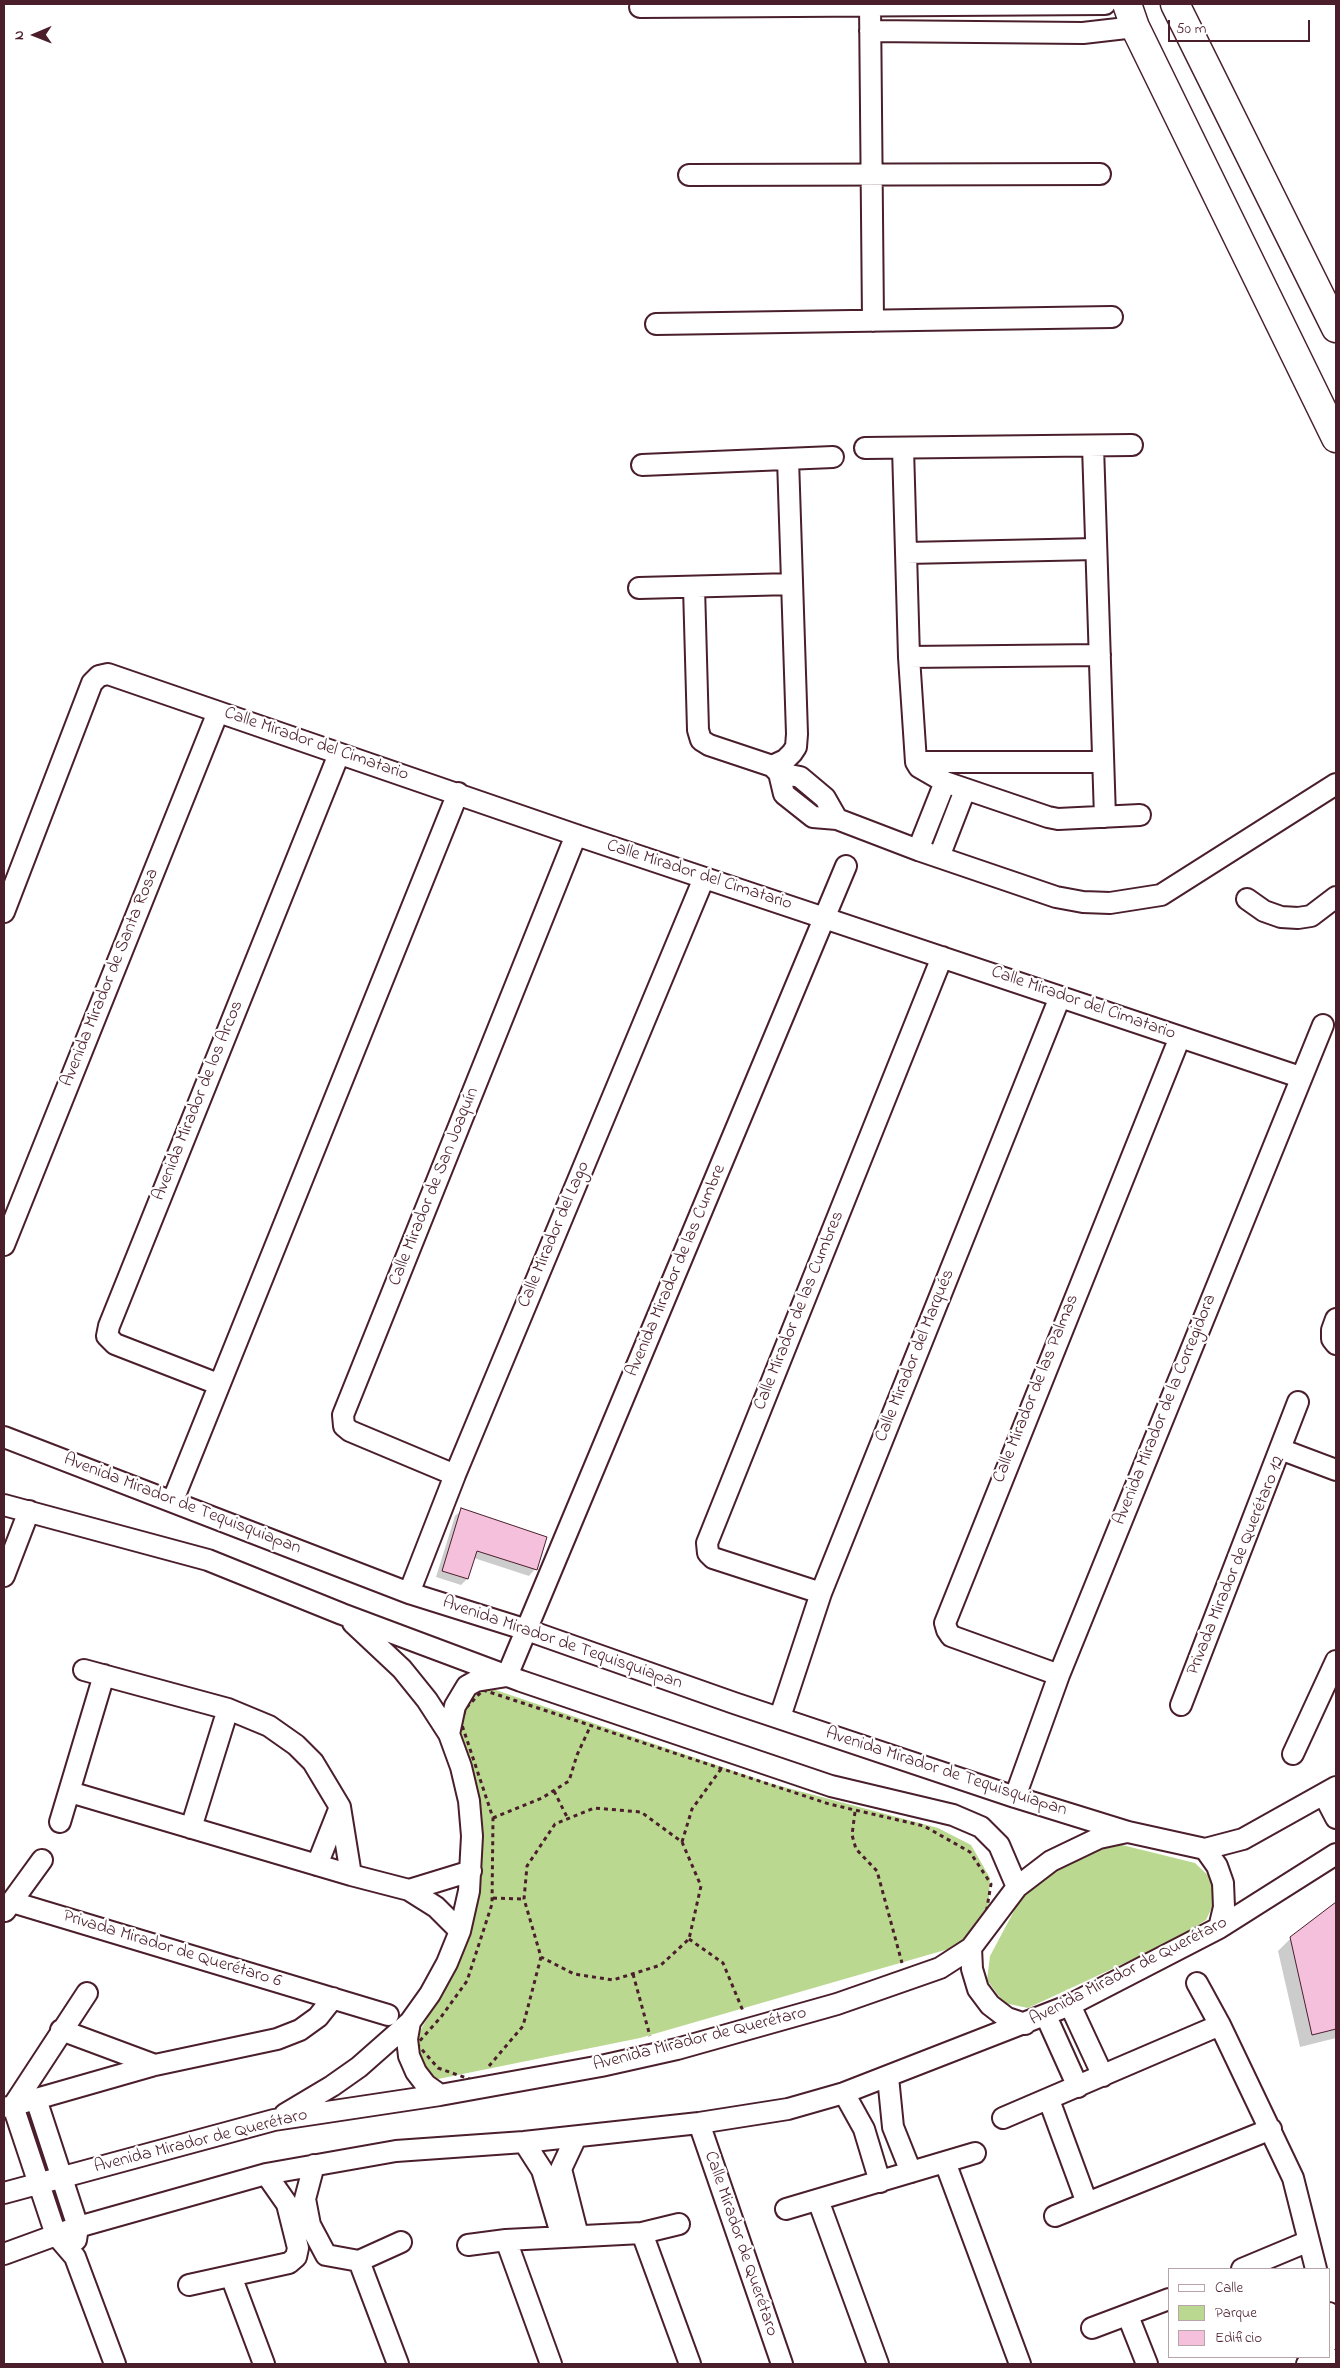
<!DOCTYPE html>
<meta charset="utf-8">
<style>
body{margin:0}
#map{position:relative;width:1340px;height:2368px;overflow:hidden;background:#fff;font-family:"Indie Flower",sans-serif}
canvas{display:block}
.frame{position:absolute;inset:0;border:5px solid #4a1f2b;pointer-events:none}
.legend{position:absolute;left:1168px;top:2268px;width:162px;height:90px;box-sizing:border-box;background:#fff;border:1px solid #b7a5aa;margin:0;padding:6px 9px;list-style:none;font-size:15px;color:#4a1f2b}
.legend li{display:flex;align-items:center;gap:10px;height:25px}
.legend b{width:25px;border:1px solid #b7a5aa}
.north{position:absolute;left:10px;top:10px;width:50px;height:50px;-webkit-text-stroke:4px #fff;paint-order:stroke;rotate:269deg;font-size:14px;font-weight:700;line-height:20px;text-align:center;color:#4a1f2b}
.north::after{content:'';display:block;margin:auto;width:18px;height:22px;background:#4a1f2b;clip-path:polygon(50% 0,100% 100%,50% 72%,0 100%)}
.scale{position:absolute;left:1168px;top:20px;width:142px;height:22px;box-sizing:border-box;border:2px solid #4a1f2b;border-top:0;padding-left:6px;font-size:15px;line-height:18px;white-space:nowrap;color:#4a1f2b;-webkit-text-stroke:4px #fff;paint-order:stroke}
</style>
<div id="map">
<canvas width="1340" height="2368"></canvas>
<div class="frame"></div>
<ul class="legend">
<li><b style="height:6px;background:#fff"></b>Calle</li>
<li><b style="height:14px;background:#bbd890"></b>Parque</li>
<li><b style="height:14px;background:#f4c0dc"></b>Edificio</li>
</ul>
<div class="north">N</div>
<div class="scale">50 m</div>
</div>
<script>
const ctx = document.querySelector('canvas').getContext('2d');
ctx.lineJoin = 'round';
function fill(path, color) {
  ctx.fillStyle = color;
  ctx.fill(path, 'evenodd');
}
function shape(rows) {
  const path = new Path2D();
  for (const r of rows) {
    path.moveTo(r[0], r[1]);
    for (let i = 2; i < r.length; i += 2) path.lineTo(r[i], r[i + 1]);
  }
  return path;
}
function stroke(path, color, width, dash) {
  ctx.strokeStyle = color;
  ctx.lineWidth = width;
  ctx.lineCap = dash ? 'butt' : 'round';
  ctx.setLineDash(dash || []);
  ctx.stroke(path);
}
function drawText(font, color, halo, rows, align = 'center') {
  ctx.font = font + ' "Indie Flower",sans-serif';
  ctx.lineWidth = 4.5;
  ctx.setLineDash([]);
  ctx.textBaseline = 'middle';
  ctx.strokeStyle = halo;
  ctx.fillStyle = color;
  for (const [text, x, y, turn = 0] of rows) {
    ctx.save();
    ctx.translate(x, y);
    ctx.rotate((+turn || 0) * Math.PI / 180);
    ctx.textAlign = isNaN(turn) ? turn : align;
    if (halo) ctx.strokeText(text, 0, 0);
    ctx.fillText(text, 0, 0);
    ctx.restore();
  }
}
fill(shape([
 [481,1685,769,1783,938,1828,971,1845,990,1878,988,1914,959,1946,640,2038,438,2079,419,2068,413,2044,439,1997,471,1931,482,1823,453,1721,457,1705],
 [1118,1844,1195,1863,1212,1879,1216,1899,1206,1920,1172,1941,1028,2008,1004,2003,987,1980,990,1956,1022,1896,1062,1861]
]), '#bbd890');
fill(shape([
 [462,1510,535,1569,529,1576,474,1558,467,1579,461,1585,436,1577,455,1516],
 [1336,1903,1336,2038,1300,2047,1278,1951,1291,1938]
]), '#0003');
const building = shape([
 [461,1508,547,1537,537,1570,477,1551,468,1579,442,1571,461,1508],
 [1336,1902,1336,2029,1312,2035,1290,1937,1336,1902]
]);
fill(building, '#f4c0dc');
stroke(building, '#4a1f2b', 1);
const street = shape([
 [870,4,873,321],
 [640,7,1105,4],
 [870,31,1083,33,1135,27],
 [689,175,1100,174],
 [656,324,1112,317],
 [1093,446,1105,817],
 [865,448,1132,445],
 [903,448,909,657,916,762,919,767,945,782,1048,817,1058,819,1140,815],
 [642,465,833,457],
 [906,553,1096,549],
 [694,587,698,730,701,740,709,745,772,766,779,773,784,794,813,817,837,819,918,850,1056,897,1083,902,1110,903,1161,895,1336,784],
 [639,588,792,584],
 [909,657,1100,655],
 [916,762,1103,762],
 [772,766,785,760,792,753,796,747,797,734,788,459],
 [779,773,800,777,825,798,837,819],
 [918,850,945,782],
 [939,857,965,790],
 [1247,899,1264,911,1281,917,1298,918,1311,916,1336,897],
 [4,912,92,683,99,676,108,674,576,835,1300,1077],
 [4,1245,218,712],
 [1336,1319,1332,1330,1332,1339,1336,1344],
 [218,1384,115,1344,107,1336,109,1326,339,754],
 [4,1437,409,1593,527,1630,734,1703,1015,1797,1128,1832,1205,1849,1243,1839,1336,1787],
 [1280,1449,1336,1470],
 [455,1475,350,1431,344,1426,343,1415,576,835],
 [173,1500,458,793],
 [4,1505,208,1560,342,1614,521,1681,831,1786,953,1815,981,1827,999,1845,1017,1887],
 [4,1576,29,1511],
 [409,1593,455,1475,704,878],
 [821,1593,713,1558,708,1553,707,1543,942,957],
 [84,1670,228,1709,269,1726,296,1745,313,1762,340,1807,351,1875],
 [1059,1675,951,1636,947,1630,945,1623,1180,1037],
 [1181,1705,1298,1402],
 [780,1717,821,1593,1060,997],
 [449,1734,455,1706,467,1686,476,1681,507,1676,846,866],
 [1293,1754,1336,1661],
 [70,1792,351,1875,409,1890,436,1907,460,1931],
 [1324,1795,1336,1818],
 [1015,1797,1059,1675,1323,1025],
 [60,1822,104,1675],
 [191,1828,228,1709],
 [1205,1849,1217,1866,1223,1883,1224,1907,1219,1928],
 [317,1865,340,1807],
 [409,1890,471,1871],
 [12,1902,388,2015],
 [5,1911,42,1860],
 [971,1948,972,1969,978,1989,990,2005,1007,2018,1025,2024],
 [1197,1983,1220,2025,1293,2178,1316,2269],
 [87,1993,13,2106,56,2235,75,2257,115,2364],
 [1070,2005,1103,2076],
 [1046,2016,1078,2087],
 [410,2022,407,2039,409,2056,416,2072,426,2085,440,2095],
 [61,2030,155,2065],
 [888,2077,893,2127,911,2172],
 [844,2093,864,2129,880,2182],
 [36,2099,78,2227,76,2240],
 [1049,2100,1087,2203],
 [8,2107,155,2065,277,2039,300,2030,318,2017,333,1998],
 [285,2114,332,2086,359,2067,410,2022,430,1994,447,1963,460,1931,469,1891,472,1836,469,1801,461,1767,449,1734,427,1700,402,1669,353,1623],
 [1003,2118,1220,2025],
 [699,2123,782,2364],
 [576,2137,561,2169,578,2236],
 [524,2142,542,2170,562,2237],
 [945,2162,1020,2364],
 [314,2165,305,2199,310,2225,326,2255,359,2261,401,2242],
 [4,2193,274,2120,440,2095,601,2066,677,2049,837,2004,940,1968,971,1948,1017,1887,1051,1861,1099,1838,1127,1832],
 [818,2200,878,2364],
 [786,2209,975,2153],
 [1055,2216,1271,2129],
 [642,2233,690,2364],
 [506,2240,551,2364],
 [468,2245,506,2240,642,2233,679,2224],
 [4,2254,78,2227,266,2174,396,2151,524,2142,699,2123,788,2109,844,2093,1070,2005,1219,1928,1336,1854],
 [359,2261,398,2364],
 [1242,2269,1309,2241],
 [231,2276,264,2364],
 [189,2285,289,2263,296,2257,298,2248,287,2204,266,2174],
 [1329,2313,1336,2339],
 [1128,2316,1147,2364],
 [1092,2328,1169,2299],
 [1307,2364,1328,2357]
]);
const secondary = shape([
 [1127,4,1135,27,1336,438],
 [1175,4,1336,328]
]);
stroke(street, '#4a1f2b', 24);
stroke(secondary, '#4a1f2b', 31);
stroke(shape([
 [483,1690,829,1804,924,1826,970,1852,991,1884,985,1920,967,1944,928,1966,702,2037,541,2073,475,2081,438,2068,417,2044,441,2017,467,1981,492,1904,493,1818,461,1722,466,1708,483,1690],
 [554,1791,568,1819],
 [855,1812,852,1835,856,1849,877,1871,902,1963],
 [493,1818,542,1798,569,1781,577,1755,590,1727],
 [682,1842,692,1809,721,1769],
 [493,1898,524,1899],
 [689,1939,723,1963,743,2011],
 [633,1974,650,2036],
 [489,2066,523,2026,541,1957,524,1899,527,1866,555,1824,594,1808,641,1812,682,1842,701,1886,689,1939,661,1965,613,1980,574,1974,541,1957]
]), '#4a1f2b', 3, [4, 4]);
stroke(street, '#fff', 20);
stroke(secondary, '#fff', 28);
drawText('18px', '#4a1f2b', '#fff', [
 ["Calle Mirador del Cimatario",316,745,19],
 ["Calle Mirador del Cimatario",699,876,18],
 ["Avenida Mirador de Santa Rosa",111,978,-68],
 ["Calle Mirador del Cimatario",1083,1004,19],
 ["Avenida Mirador de los Arcos",199,1101,-68],
 ["Calle Mirador de San Joaquín",435,1187,-68],
 ["Calle Mirador del Lago",555,1235,-67],
 ["Avenida Mirador de las Cumbre",677,1271,-67],
 ["Calle Mirador de las Cumbres",800,1311,-68],
 ["Calle Mirador del Marqués",916,1356,-68],
 ["Calle Mirador de las Palmas",1037,1389,-68],
 ["Avenida Mirador de la Corregidora",1166,1410,-68],
 ["Avenida Mirador de Tequisquiapan",182,1505,21],
 ["Privada Mirador de Querétaro 12",1237,1566,-68],
 ["Avenida Mirador de Tequisquiapan",562,1644,19],
 ["Avenida Mirador de Tequisquiapan",946,1773,18],
 ["Privada Mirador de Querétaro 6",172,1950,17],
 ["Avenida Mirador de Querétaro",1129,1972,-27],
 ["Avenida Mirador de Querétaro",700,2040,-14],
 ["Avenida Mirador de Querétaro",201,2142,-14],
 ["Calle Mirador de Querétaro",740,2244,71]
]);
</script>
